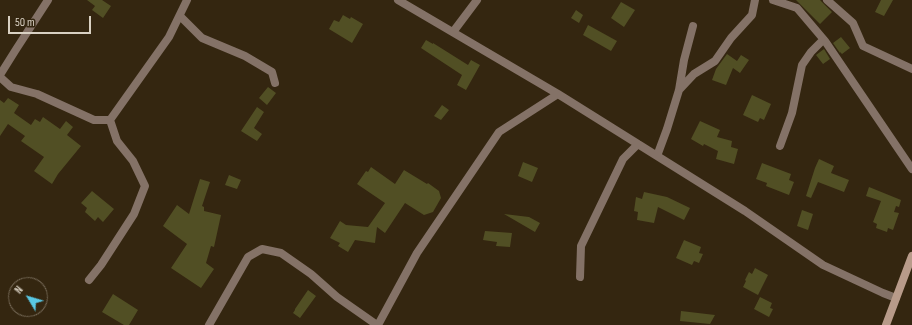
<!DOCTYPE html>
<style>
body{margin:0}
#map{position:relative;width:912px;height:325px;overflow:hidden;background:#342610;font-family:"Sofia Sans Condensed",sans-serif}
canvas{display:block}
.north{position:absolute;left:8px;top:277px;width:40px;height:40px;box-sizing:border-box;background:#342610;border:1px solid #766a58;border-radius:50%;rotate:308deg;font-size:11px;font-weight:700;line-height:16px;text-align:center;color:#d9d1c3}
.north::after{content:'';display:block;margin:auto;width:14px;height:18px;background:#59c8e4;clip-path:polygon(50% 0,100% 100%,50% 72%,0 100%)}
.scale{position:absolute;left:8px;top:16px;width:83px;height:18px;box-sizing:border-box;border:2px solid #d9d1c3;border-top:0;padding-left:5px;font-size:12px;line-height:14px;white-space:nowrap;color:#d9d1c3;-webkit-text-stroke:3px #342610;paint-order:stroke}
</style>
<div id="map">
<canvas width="912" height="325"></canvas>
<div class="north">N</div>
<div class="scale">50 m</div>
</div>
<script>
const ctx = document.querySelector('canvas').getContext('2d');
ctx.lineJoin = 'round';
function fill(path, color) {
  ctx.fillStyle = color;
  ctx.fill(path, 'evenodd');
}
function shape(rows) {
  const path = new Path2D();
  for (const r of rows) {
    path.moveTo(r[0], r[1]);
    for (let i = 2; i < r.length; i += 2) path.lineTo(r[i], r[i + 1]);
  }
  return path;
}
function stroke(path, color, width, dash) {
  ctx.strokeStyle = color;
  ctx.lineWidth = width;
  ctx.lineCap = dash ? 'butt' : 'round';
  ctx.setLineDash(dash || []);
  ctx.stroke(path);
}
fill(shape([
 [87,0,102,0,111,6,103,18,92,10,95,6],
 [796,0,820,0,832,12,820,24],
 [881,0,893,0,884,16,875,12],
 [621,2,635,10,624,27,611,18],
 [576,10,583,15,579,23,571,18],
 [343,15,350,19,351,17,363,24,352,43,329,29,334,20,339,22],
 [588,25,617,41,611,51,583,35],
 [841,37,850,48,842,54,840,52,840,53,833,43],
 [426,40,433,44,433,43,468,65,471,60,480,65,466,90,457,85,462,75,421,48],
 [824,49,830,59,823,64,816,55],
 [727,54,737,61,741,55,749,60,740,73,733,68,726,85,712,80,716,69],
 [268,87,276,93,267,105,259,98],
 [752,95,771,104,764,120,760,118,758,122,743,115],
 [8,98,19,105,14,113,31,125,35,119,40,122,43,117,60,129,66,121,73,127,67,135,81,146,58,174,52,184,34,171,44,157,21,141,25,136,8,124,0,136,0,100,4,103],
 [442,105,449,110,441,120,434,116],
 [257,107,264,112,254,128,262,134,257,141,241,131],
 [700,121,720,130,717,137,732,141,731,147,738,149,734,164,716,159,718,151,704,144,703,146,691,139],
 [819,159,834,166,831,173,849,180,844,192,818,182,811,198,806,196,815,168],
 [523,162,538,168,532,182,518,176],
 [762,163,791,174,789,180,794,182,789,195,766,186,767,183,756,179],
 [371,167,395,184,404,170,427,184,428,183,439,191,441,198,433,212,424,215,405,203,385,233,377,227,375,243,355,240,348,252,338,246,340,243,330,238,340,221,346,225,368,227,385,203,357,184,366,171,368,172],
 [229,175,241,180,237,189,225,185],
 [200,179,210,182,202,206,204,207,204,211,221,215,214,247,211,246,206,263,214,269,201,288,171,268,187,244,163,226,177,205,189,214],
 [869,187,901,200,899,207,896,206,894,212,899,213,893,230,888,228,887,232,876,228,877,224,873,222,881,201,866,196],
 [92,191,114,209,103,222,98,217,95,221,85,212,87,208,81,203],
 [644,192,667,197,690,208,684,220,658,207,654,223,637,220,638,212,634,211,636,197,642,199],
 [802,210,813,214,808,230,797,226],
 [504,214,529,217,540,223,535,232],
 [485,231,512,233,510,247,496,246,497,242,483,240],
 [684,240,701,247,699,253,703,254,699,263,694,261,692,265,676,258],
 [755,268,768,275,758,295,743,287,746,281,745,280,749,272,752,274],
 [308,290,316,296,300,318,293,313,295,310,295,309],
 [113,294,138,310,129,325,124,325,102,312],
 [760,297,772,303,770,308,773,309,769,317,754,309],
 [681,311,715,315,710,324,680,321]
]), '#514f24');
stroke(shape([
 [398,0,558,94,745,211,823,265,883,293,896,298],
 [773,0,797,8,825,41,912,169],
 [827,0,853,23,863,46,912,69],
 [180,16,202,38,245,56,272,72,275,83],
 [453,32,477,0],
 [0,75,15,51,48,0],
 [0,77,11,87,37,94,94,120,110,120,117,141,133,161,145,186,134,214,101,265,89,280],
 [679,90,694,74,715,61,731,38,752,15,755,0],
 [110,120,169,37,187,0],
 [780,146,792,113,802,65,811,52,823,40],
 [657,156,667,129,679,90,684,60,693,26],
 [580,277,581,246,623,159,638,144],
 [209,325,248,257,262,249,281,253,311,274,337,297,377,325],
 [378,325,417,253,499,132,558,94]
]), '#847267', 8);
stroke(shape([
 [886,325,912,256]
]), '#b89b8a', 8);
</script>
